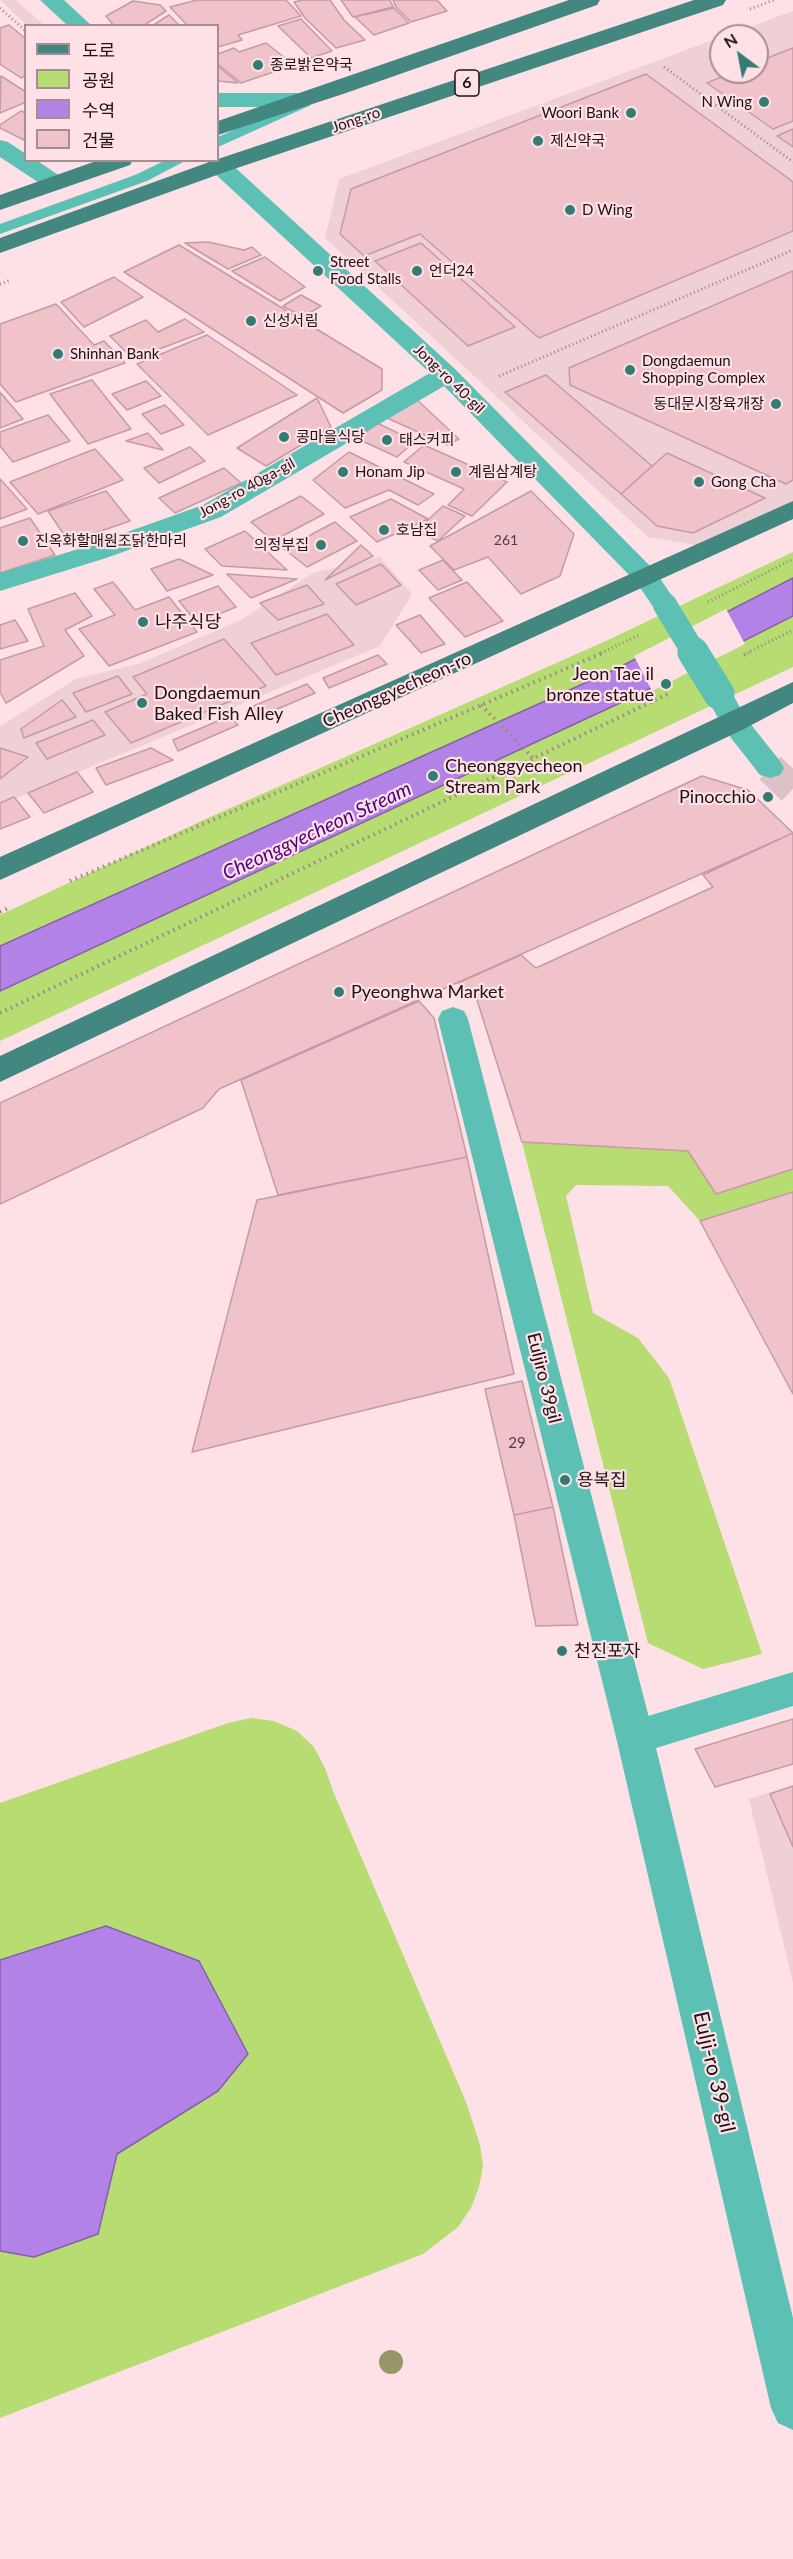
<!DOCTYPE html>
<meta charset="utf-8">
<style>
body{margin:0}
#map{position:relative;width:793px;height:2559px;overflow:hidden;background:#fde1e6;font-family:Lato,"Noto Sans KR",sans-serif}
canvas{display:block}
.legend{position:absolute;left:24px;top:24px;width:195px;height:138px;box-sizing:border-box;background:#fde1e6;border:2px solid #a58e92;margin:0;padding:8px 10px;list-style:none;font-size:18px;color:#201114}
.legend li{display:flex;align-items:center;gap:12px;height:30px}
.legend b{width:30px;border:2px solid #a58e92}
.north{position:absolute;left:709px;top:24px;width:60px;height:60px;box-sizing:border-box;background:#fde1e6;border:2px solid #a58e92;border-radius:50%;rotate:328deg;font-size:16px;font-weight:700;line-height:24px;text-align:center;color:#201114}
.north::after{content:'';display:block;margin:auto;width:21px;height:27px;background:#347b74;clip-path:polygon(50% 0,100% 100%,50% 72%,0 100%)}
</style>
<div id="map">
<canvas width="793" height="2559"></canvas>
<ul class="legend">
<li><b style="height:8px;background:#428780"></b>도로</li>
<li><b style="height:16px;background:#b6dc72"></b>공원</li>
<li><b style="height:16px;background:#b382e6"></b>수역</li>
<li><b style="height:16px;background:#f0c3cb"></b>건물</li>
</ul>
<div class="north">N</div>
</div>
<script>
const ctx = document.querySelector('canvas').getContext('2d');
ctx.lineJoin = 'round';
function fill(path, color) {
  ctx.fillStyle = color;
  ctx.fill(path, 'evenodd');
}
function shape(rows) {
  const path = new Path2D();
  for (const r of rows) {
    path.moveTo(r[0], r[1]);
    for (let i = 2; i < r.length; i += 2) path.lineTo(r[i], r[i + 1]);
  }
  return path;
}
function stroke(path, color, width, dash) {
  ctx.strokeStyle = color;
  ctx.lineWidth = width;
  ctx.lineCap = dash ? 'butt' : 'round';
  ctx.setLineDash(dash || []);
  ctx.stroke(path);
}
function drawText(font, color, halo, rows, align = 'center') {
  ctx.font = font + ' Lato,"Noto Sans KR",sans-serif';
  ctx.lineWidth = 4.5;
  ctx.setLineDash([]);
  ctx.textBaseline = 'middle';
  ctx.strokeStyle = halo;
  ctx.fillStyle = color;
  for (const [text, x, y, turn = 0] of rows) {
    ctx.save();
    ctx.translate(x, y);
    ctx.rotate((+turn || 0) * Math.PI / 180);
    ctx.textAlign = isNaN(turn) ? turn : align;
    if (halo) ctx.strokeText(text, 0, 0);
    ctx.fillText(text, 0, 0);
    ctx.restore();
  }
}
fill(shape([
 [0,0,15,0,44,25,27,25],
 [793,11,793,502,701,546,648,537,325,238,339,179,721,37,721,72,757,72,757,36,725,36],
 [380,557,412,594,380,646,0,805,0,726,76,679,141,663,241,620,313,573],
 [793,1785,793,1983,749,1799]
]), '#efd0d5');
fill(shape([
 [793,552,793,667,0,1041,0,915,208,818,608,640],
 [522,1142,688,1151,717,1194,793,1169,793,1192,700,1221,668,1186,576,1185,566,1196,593,1313,638,1338,669,1378,762,1654,703,1669,648,1643],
 [251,1718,274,1721,297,1731,314,1747,325,1768,333,1791,466,2102,480,2145,483,2166,479,2187,471,2208,458,2227,423,2254,0,2418,0,2251,34,2257,98,2234,116,2154,218,2091,248,2054,199,1961,106,1926,0,1960,0,1803,228,1723]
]), '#b6dc72');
const water = shape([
 [793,578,793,616,635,696,0,991,0,946,614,670,793,578],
 [106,1926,199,1961,248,2054,218,2091,117,2154,98,2234,34,2257,0,2251,0,1960,106,1926]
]);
fill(water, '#b382e6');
stroke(water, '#8760a7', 1.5);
fill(shape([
 [726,609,745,644,652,691,634,656]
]), '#fde1e6');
const building = shape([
 [197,0,286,0,301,16,238,35,242,40,218,47,218,26,188,26,170,7,197,0],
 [303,0,330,0,344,20,365,40,336,48,305,18,294,2,303,0],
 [341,0,390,0,393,7,353,17,341,0],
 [393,0,437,0,447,11,411,22,396,7,393,0],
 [133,1,160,5,166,11,143,26,114,26,106,16,133,1],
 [394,8,409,23,374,35,355,17,394,8],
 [169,15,180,26,152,26,169,15],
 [301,19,332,51,311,58,278,26,301,19],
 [9,25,26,39,26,75,21,78,0,64,0,28,9,25],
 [266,43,294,65,241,83,218,64,218,54,234,48,239,52,266,43],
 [793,48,793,121,773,129,707,83,733,72,757,72,757,62,793,48],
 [218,66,238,83,218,81,218,66],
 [646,74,793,182,793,231,539,338,420,234,364,256,340,234,351,189,646,74],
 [1,76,26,92,26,102,0,113,1,76],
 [21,111,26,113,26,141,0,128,0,125,21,111],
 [793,129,793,147,777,136,793,129],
 [208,242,244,250,252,247,261,255,228,269,185,243,208,242],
 [421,243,515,327,468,346,375,261,421,243],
 [179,245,382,369,382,390,343,413,124,272,179,245],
 [265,257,305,287,280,301,232,271,265,257],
 [793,271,793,480,786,484,570,385,569,368,793,271],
 [114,277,143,297,84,327,61,302,114,277],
 [301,295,321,306,303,317,283,306,301,295],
 [56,304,94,345,104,341,125,363,16,402,0,384,0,324,56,304],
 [185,319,204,332,133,359,110,336,146,320,158,332,185,319],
 [207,335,297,395,208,435,137,364,207,335],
 [546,375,652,466,621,494,505,392,546,375],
 [92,380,131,429,88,444,50,394,92,380],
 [146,381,161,396,127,410,112,394,146,381],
 [0,392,23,419,0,428,0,392],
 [317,398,331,427,266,466,237,448,317,398],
 [415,398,459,439,447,445,387,418,415,398],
 [165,405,184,425,161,434,142,414,165,405],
 [48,415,70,441,13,462,0,446,0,432,48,415],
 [377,423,415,441,397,457,358,439,377,423],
 [148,433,163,450,126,441,148,433],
 [424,445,507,482,472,516,448,505,464,489,404,462,424,445],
 [190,447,205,461,159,483,144,468,190,447],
 [95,449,123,480,38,514,10,482,95,449],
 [349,452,434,494,418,505,389,490,345,508,313,480,349,452],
 [667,453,765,498,693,533,657,526,621,494,667,453],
 [224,468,241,483,175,513,159,498,224,468],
 [0,479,27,509,0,519,0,479],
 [106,491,130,521,69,542,48,511,106,491],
 [531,491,574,534,560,576,521,594,488,557,454,570,430,546,531,491],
 [301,496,324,514,273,541,251,522,301,496],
 [391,499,428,519,377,542,350,517,391,499],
 [443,506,465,516,438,541,416,531,443,506],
 [30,518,55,555,0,573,0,528,30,518],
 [335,522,357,541,307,567,284,549,335,522],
 [245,531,287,570,222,566,205,549,245,531],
 [361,545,373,556,325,580,361,545],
 [179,559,213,575,167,591,151,569,179,559],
 [443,560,462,580,438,590,419,570,443,560],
 [381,564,401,585,356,605,336,584,381,564],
 [227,574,297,579,251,598,227,574],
 [113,582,135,610,169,597,197,632,109,666,79,629,115,615,94,589,113,582],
 [467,582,503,621,465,637,429,598,467,582],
 [307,585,324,604,278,620,260,603,307,585],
 [218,586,236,607,197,623,179,601,218,586],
 [75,593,92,616,65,630,84,656,6,703,0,692,0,660,44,646,28,609,75,593],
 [327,614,354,645,276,675,251,643,327,614],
 [420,615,445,644,421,653,396,625,420,615],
 [15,620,28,641,0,649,0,625,15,620],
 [224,639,266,686,131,743,105,712,147,694,133,677,224,639],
 [378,655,387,664,329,688,323,678,378,655],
 [118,676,132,694,86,712,73,693,118,676],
 [307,684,315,693,256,718,251,707,307,684],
 [62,700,76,717,24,738,21,729,62,700],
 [230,716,238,725,178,751,173,740,230,716],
 [93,720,105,735,47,759,36,743,93,720],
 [0,748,28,757,0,779,0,748],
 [151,748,173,760,106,785,96,768,151,748],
 [77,772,93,792,44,813,28,793,77,772],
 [702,776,748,790,793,833,219,1089,203,1108,0,1204,0,1103,702,776],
 [14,797,30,817,0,829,0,803,14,797],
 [793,833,793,1169,716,1194,688,1151,522,1142,477,1000,458,983,521,955,536,968,713,887,703,875,793,833],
 [419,1001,434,1018,467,1157,278,1195,241,1080,419,1001],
 [467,1157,514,1374,192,1452,257,1200,467,1157],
 [793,1192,793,1394,700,1221,793,1192],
 [522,1381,553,1507,514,1515,485,1389,522,1381],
 [553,1507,578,1625,536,1626,514,1515,553,1507],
 [793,1719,793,1764,715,1787,695,1749,793,1719],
 [793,1786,793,1847,770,1794,793,1786]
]);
fill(building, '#f0c3cb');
stroke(building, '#c69ba3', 1.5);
stroke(shape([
 [770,768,793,790]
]), '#dcc2c6', 31, [31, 16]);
stroke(shape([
 [0,8,26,31],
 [750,9,774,0],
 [664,67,793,162],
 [0,284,11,280],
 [499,376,793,250],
 [708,602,793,559],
 [601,653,639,635],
 [747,653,793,630]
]), '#9c858a', 3, [1, 3]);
stroke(shape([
 [744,655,750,652],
 [481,705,534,759],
 [70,881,605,652],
 [0,912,11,907],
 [0,1013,668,694]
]), '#9c858a', 4, [1.5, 4.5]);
fill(shape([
 [304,98,309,100,312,103,309,106,218,147,218,137,304,98],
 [166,160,187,160,147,181,0,234,0,224,135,175,166,160]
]), '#5dc0b5');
fill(shape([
 [0,140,8,142,26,154,26,160,36,160,63,178,66,183,63,188,55,190,47,188,0,157,0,140],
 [220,159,228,161,455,369,655,571,678,605,674,611,665,614,656,611,637,583,444,386,221,517,106,558,0,591,0,573,88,546,203,505,430,373,212,171,209,166,212,161,220,159],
 [719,685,729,687,745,717,780,761,784,768,780,775,770,778,760,775,724,729,705,694,709,687,719,685],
 [453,1007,464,1011,468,1019,654,1737,648,1749,635,1754,622,1749,616,1737,438,1019,442,1011,453,1007]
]), '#5dc0b5');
fill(shape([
 [40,0,64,0,92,26,68,26,40,0],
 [218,93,298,93,306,95,309,100,306,105,298,107,218,107,218,93],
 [793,1672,793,1706,656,1748,793,2318,793,2430,778,2423,771,2408,616,1737,622,1725,635,1720,793,1672]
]), '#5dc0b5');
fill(shape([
 [569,0,600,0,597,5,343,94,218,135,218,121,569,0],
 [694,0,726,0,723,5,228,171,0,253,0,238,212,161,694,0],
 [99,160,133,160,130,165,0,210,0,195,99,160],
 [793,501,793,519,0,880,0,857,793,501],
 [793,682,793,703,744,729,0,1082,0,1056,793,682]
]), '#428780');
stroke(shape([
 [665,605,694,653]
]), '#5dc0b5', 24);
stroke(shape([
 [693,652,719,694]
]), '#5dc0b5', 31);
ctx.fillStyle = '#969769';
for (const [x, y] of [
 [391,2362]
]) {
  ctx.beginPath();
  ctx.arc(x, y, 12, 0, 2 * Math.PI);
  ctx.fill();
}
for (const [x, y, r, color] of [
 [258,65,6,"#347b74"],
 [764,102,6,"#347b74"],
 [631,113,6,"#347b74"],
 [538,141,6,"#347b74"],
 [570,210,6,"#347b74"],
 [318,271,6,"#347b74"],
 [417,271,6,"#347b74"],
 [251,321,6,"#347b74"],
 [58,354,6,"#347b74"],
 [630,370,6,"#347b74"],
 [776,404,6,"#347b74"],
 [284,437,6,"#347b74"],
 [387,440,6,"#347b74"],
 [343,472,6,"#347b74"],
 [456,472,6,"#347b74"],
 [699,482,6,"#347b74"],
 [384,530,6,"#347b74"],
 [23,541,6,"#347b74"],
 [321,545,6,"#347b74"],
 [143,622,6,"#347b74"],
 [666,684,6,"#347b74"],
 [142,703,6,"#347b74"],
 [433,776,6,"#347b74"],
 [768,797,6,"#347b74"],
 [339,992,6,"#347b74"],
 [565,1480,6,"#347b74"],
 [562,1651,6,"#347b74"]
]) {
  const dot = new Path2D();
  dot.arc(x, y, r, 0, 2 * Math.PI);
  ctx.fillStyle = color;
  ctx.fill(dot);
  stroke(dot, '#fde1e6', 2);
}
drawText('14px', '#543e42', null, [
 ["261",506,540]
]);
drawText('15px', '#201114', '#fde1e6', [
 ["종로밝은약국",270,65],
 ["N Wing",752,102,"right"],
 ["Woori Bank",619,113,"right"],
 ["제신약국",550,141],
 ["D Wing",582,210],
 ["Street",330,262],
 ["Food Stalls",330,279],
 ["언더24",429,271],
 ["신성서림",263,321],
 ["Shinhan Bank",70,354],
 ["Dongdaemun",642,361],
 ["Shopping Complex",642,378],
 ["동대문시장육개장",764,404,"right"],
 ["콩마을식당",296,437],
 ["태스커피",399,440],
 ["Honam Jip",355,472],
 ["계림삼계탕",468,472],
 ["Gong Cha",711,482],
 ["호남집",396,530],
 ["진옥화할매원조닭한마리",35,541],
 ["의정부집",309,545,"right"]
], 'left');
drawText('15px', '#201114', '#fde1e6', [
 ["Jong-ro",356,120,-19],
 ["Jong-ro 40-gil",449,379,44],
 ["Jong-ro 40ga-gil",247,488,-29]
]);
drawText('15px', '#543e42', null, [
 ["29",517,1443]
]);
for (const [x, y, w] of [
 [467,83,24]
]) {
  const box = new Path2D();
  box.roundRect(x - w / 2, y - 13, w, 26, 4.5);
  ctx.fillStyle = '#fde1e6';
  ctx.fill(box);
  stroke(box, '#201114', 1.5);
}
drawText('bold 16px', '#201114', null, [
 ["6",467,83]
]);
drawText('18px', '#201114', '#fde1e6', [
 ["나주식당",155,622],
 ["Jeon Tae il",654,674,"right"],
 ["bronze statue",654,695,"right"],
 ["Dongdaemun",154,693],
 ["Baked Fish Alley",154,714],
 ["Cheonggyecheon",445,766],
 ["Stream Park",445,787],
 ["Pinocchio",756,797,"right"],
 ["Pyeonghwa Market",351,992],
 ["용복집",577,1480],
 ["천진포자",574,1651]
], 'left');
drawText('18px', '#201114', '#fde1e6', [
 ["Cheonggyecheon-ro",397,690,-24],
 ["Euljiro 39gil",544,1378,76]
]);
drawText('italic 20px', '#520082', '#fde1e6', [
 ["Cheonggyecheon Stream",317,831,-25]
]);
drawText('21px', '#201114', '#fde1e6', [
 ["Eulji-ro 39-gil",714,2072,77]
]);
</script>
